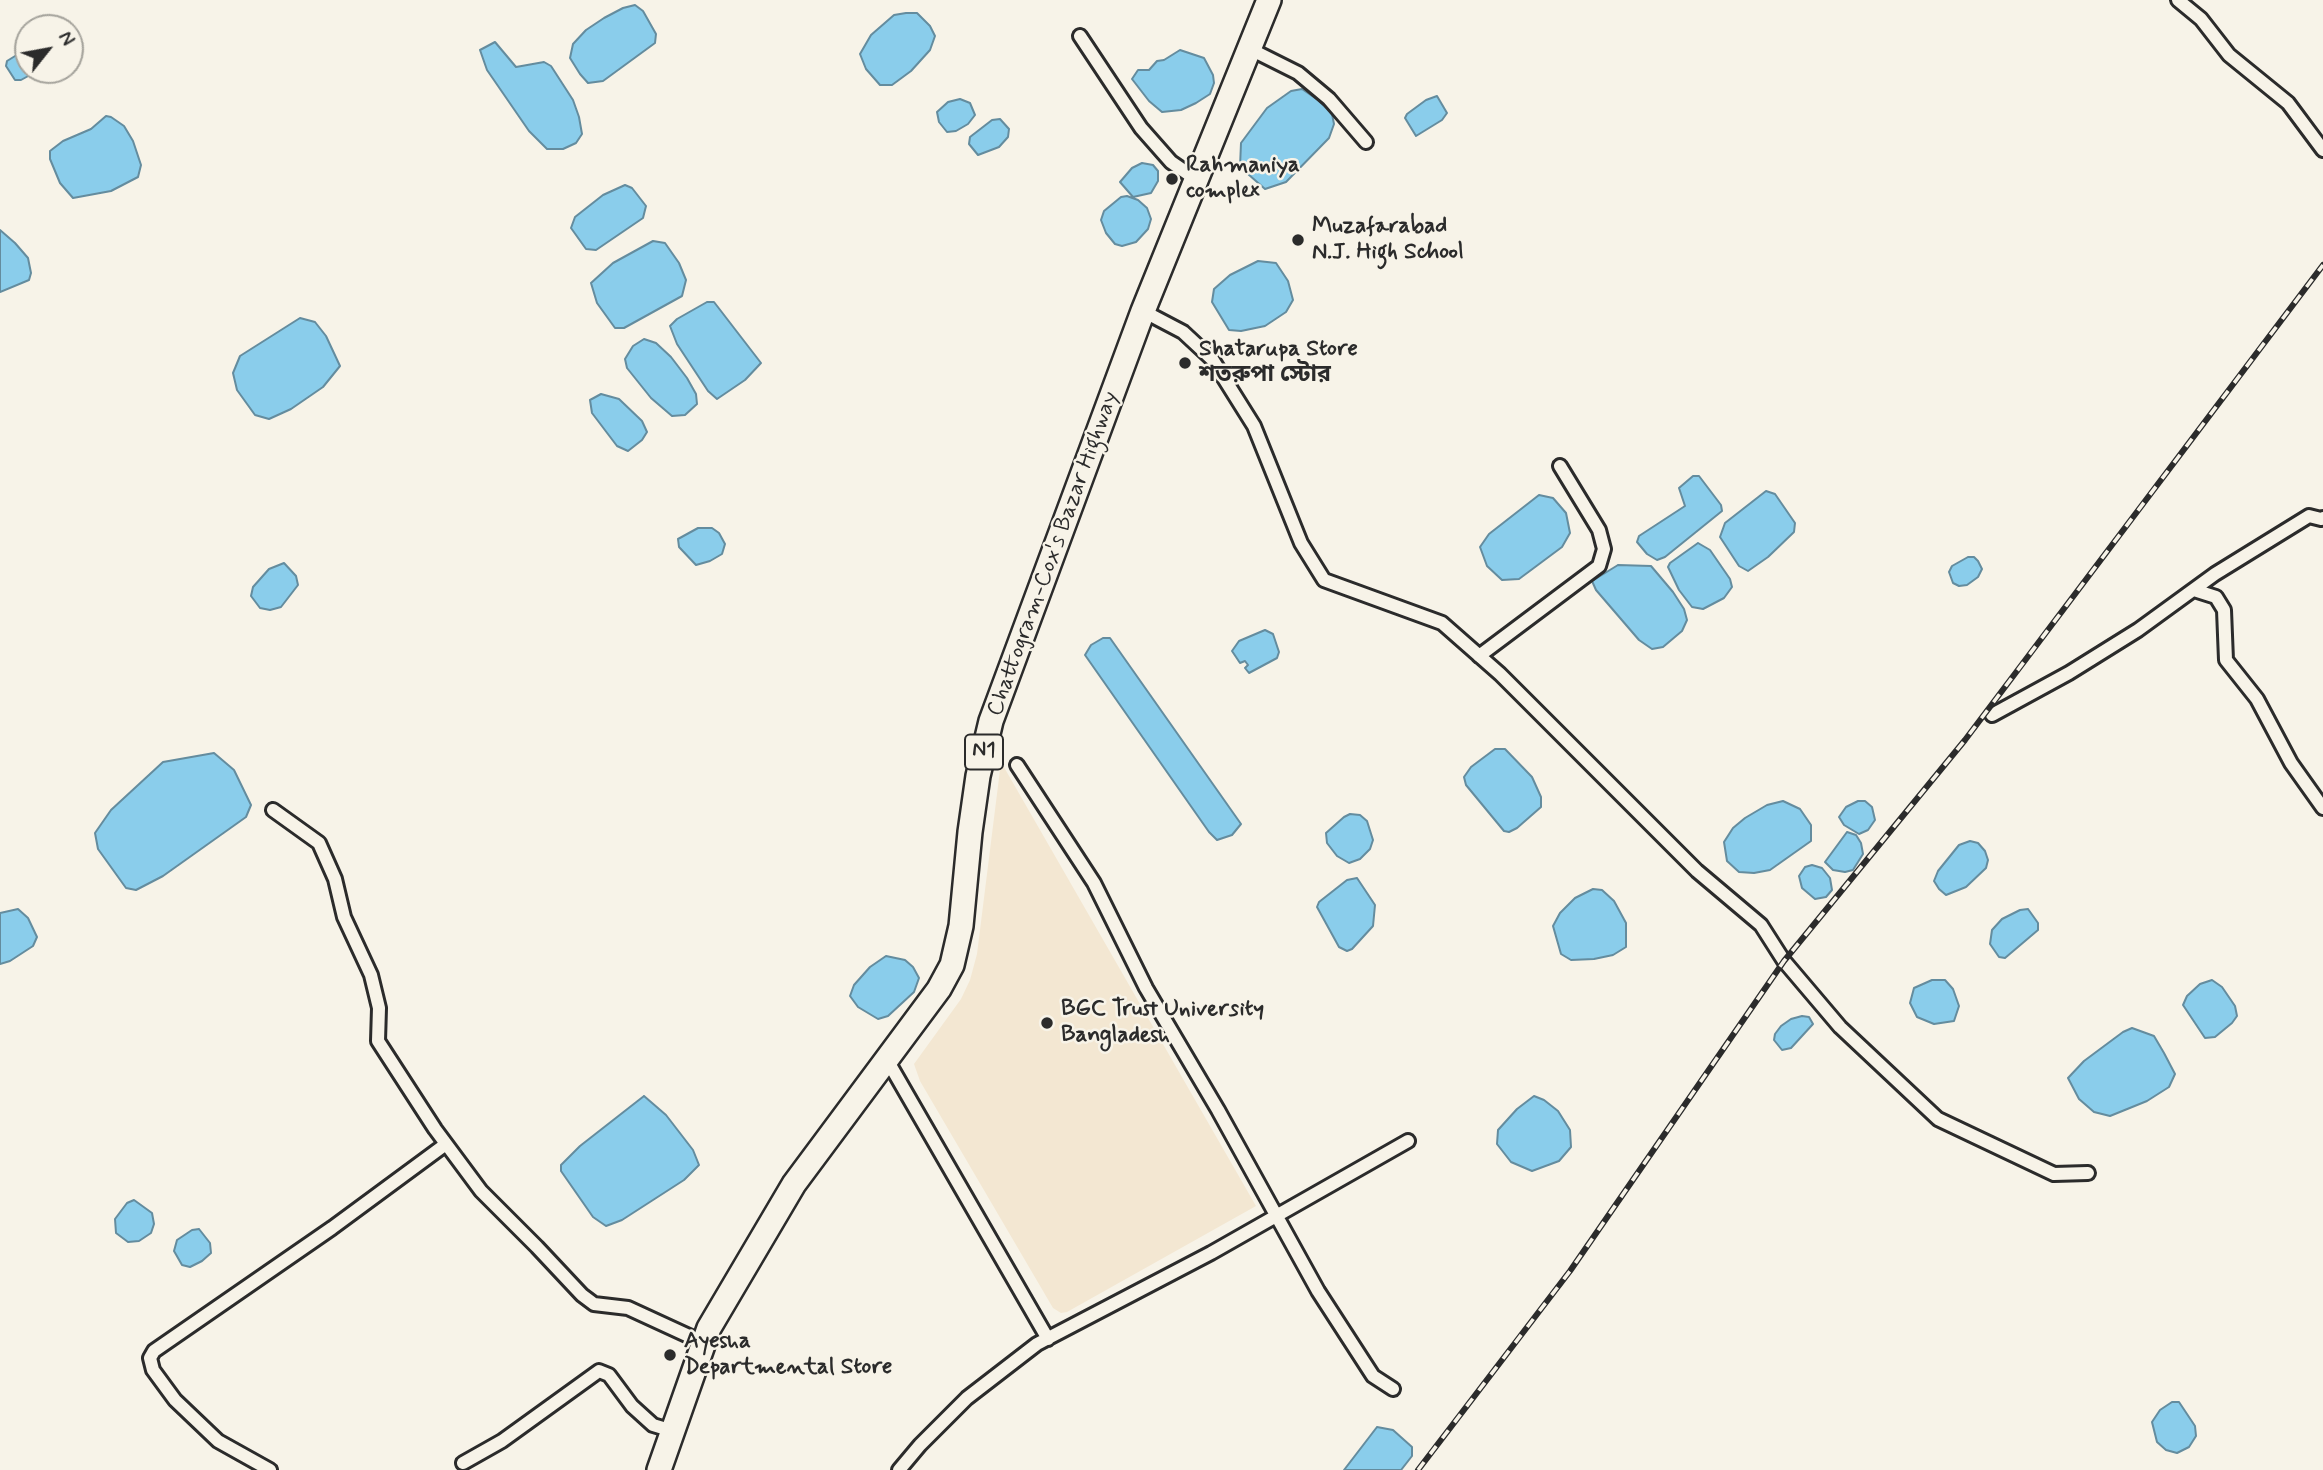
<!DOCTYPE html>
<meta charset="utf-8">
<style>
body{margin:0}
#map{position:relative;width:2323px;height:1470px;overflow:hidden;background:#f7f3e8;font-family:Mynerve,sans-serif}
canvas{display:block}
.north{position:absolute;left:14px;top:14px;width:70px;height:70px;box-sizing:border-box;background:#f7f3e8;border:2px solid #a5a39c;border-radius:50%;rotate:59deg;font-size:19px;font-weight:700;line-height:28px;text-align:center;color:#2b2b2b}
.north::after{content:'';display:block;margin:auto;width:24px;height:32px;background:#2b2b2b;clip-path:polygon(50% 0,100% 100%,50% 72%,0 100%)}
</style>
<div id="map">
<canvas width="2323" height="1470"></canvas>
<div class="north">N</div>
</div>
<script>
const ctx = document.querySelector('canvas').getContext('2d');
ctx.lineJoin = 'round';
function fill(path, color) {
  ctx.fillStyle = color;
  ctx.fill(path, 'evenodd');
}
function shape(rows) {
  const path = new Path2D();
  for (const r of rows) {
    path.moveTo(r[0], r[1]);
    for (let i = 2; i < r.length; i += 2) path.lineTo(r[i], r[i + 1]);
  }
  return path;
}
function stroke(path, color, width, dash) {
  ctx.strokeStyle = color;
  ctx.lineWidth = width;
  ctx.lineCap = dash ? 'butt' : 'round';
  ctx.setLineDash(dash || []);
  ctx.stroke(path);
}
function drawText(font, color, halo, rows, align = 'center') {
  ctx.font = font + ' Mynerve,"Noto Sans Bengali",sans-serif';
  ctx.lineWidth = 5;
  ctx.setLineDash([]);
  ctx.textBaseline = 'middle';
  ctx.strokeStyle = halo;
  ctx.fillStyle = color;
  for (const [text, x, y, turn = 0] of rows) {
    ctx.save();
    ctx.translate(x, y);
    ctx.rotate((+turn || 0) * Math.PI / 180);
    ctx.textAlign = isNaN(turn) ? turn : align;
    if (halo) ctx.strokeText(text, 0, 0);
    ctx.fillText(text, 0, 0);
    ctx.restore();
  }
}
fill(shape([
 [1001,762,1256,1206,1067,1312,1061,1313,1053,1308,920,1081,914,1064,961,999,970,980,977,954]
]), '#f3e7d2');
const water = shape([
 [635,5,643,11,656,34,655,43,603,81,588,83,580,74,570,58,573,44,586,30,604,18,623,8,635,5],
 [906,13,917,13,930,26,935,36,930,50,911,71,892,85,880,85,866,69,860,54,871,35,894,15,906,13],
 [495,42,516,67,544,62,551,66,573,100,579,117,582,134,576,143,563,149,547,149,529,131,487,70,480,50,495,42],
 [28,48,28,70,39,70,21,80,15,80,6,66,7,61,28,48],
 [1180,50,1204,58,1213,75,1214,83,1210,94,1196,103,1181,110,1162,112,1149,101,1132,79,1138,70,1149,70,1157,61,1164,60,1180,50],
 [1302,89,1318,100,1332,114,1334,124,1329,138,1286,182,1265,189,1240,167,1241,143,1267,108,1291,91,1302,89],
 [1437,96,1447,113,1442,120,1416,136,1405,118,1407,114,1426,100,1437,96],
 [960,99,970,103,975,115,968,124,956,131,947,132,939,122,937,112,948,102,960,99],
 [106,116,111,117,124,126,133,141,141,165,138,177,111,191,73,198,60,183,50,159,50,151,63,141,91,129,106,116],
 [1000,119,1009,129,1008,137,999,147,978,155,969,144,970,137,992,120,1000,119],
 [1142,163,1153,165,1158,171,1158,181,1151,193,1133,197,1120,182,1132,168,1142,163],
 [625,185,632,188,646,206,643,218,596,250,586,249,571,228,575,217,603,195,625,185],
 [1127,196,1138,200,1147,208,1151,219,1148,229,1136,242,1122,246,1115,244,1106,233,1101,220,1104,211,1121,197,1127,196],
 [0,230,15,243,28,258,31,273,29,280,0,292,0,230],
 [653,241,665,243,679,263,686,280,682,296,624,328,615,328,597,303,591,283,613,263,653,241],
 [1258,261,1276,263,1288,281,1293,300,1286,312,1265,326,1241,331,1229,330,1212,302,1214,289,1230,275,1258,261],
 [707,302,714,302,761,363,745,380,717,399,708,391,677,344,670,326,677,319,707,302],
 [300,318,315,322,326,336,340,366,323,387,291,409,269,419,255,415,237,390,233,373,240,356,300,318],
 [644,339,656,343,671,357,687,378,696,394,697,404,685,415,672,416,651,398,627,368,625,359,633,346,644,339],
 [601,394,619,399,642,421,647,432,642,440,628,451,617,446,592,413,590,400,601,394],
 [1693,476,1699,476,1721,505,1722,511,1665,557,1657,560,1647,554,1637,542,1639,536,1685,506,1679,488,1693,476],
 [1766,491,1775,494,1795,523,1794,532,1768,557,1748,571,1739,566,1720,537,1725,523,1766,491],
 [1539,495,1553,498,1566,513,1570,533,1562,547,1519,579,1502,580,1487,566,1480,547,1489,534,1539,495],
 [698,528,712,528,719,533,725,544,722,554,710,561,696,565,679,547,678,539,698,528],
 [1698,543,1710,550,1730,579,1732,587,1724,598,1703,609,1692,607,1679,590,1668,567,1670,563,1698,543],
 [1968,557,1974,557,1978,561,1982,569,1978,577,1967,585,1959,586,1953,583,1949,572,1952,566,1968,557],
 [284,563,296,576,298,585,281,607,270,610,260,608,251,596,253,587,269,569,284,563],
 [1618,565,1651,566,1673,592,1684,609,1687,620,1682,631,1663,647,1652,649,1639,640,1596,590,1592,581,1618,565],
 [1265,630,1273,634,1279,652,1277,658,1249,673,1245,668,1248,665,1245,661,1240,663,1232,651,1239,641,1265,630],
 [1103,638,1110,638,1241,824,1232,835,1217,840,1209,832,1085,655,1091,645,1103,638],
 [1495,749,1505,749,1532,777,1541,797,1541,807,1517,828,1509,832,1504,831,1466,785,1464,777,1471,767,1495,749],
 [214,753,234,770,251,805,246,817,163,876,136,890,126,888,98,849,95,833,111,810,163,762,214,753],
 [1783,801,1800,809,1811,825,1811,841,1770,870,1754,873,1739,872,1727,861,1724,842,1733,828,1745,818,1767,805,1783,801],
 [1858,801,1865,801,1872,807,1875,820,1868,830,1859,834,1844,825,1839,817,1846,807,1858,801],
 [1350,814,1360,815,1367,821,1373,840,1370,849,1360,859,1349,863,1337,856,1327,843,1326,833,1344,817,1350,814],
 [1847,832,1856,835,1861,843,1863,854,1853,870,1845,872,1833,870,1825,862,1847,832],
 [1970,841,1978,843,1985,851,1988,860,1986,868,1966,887,1946,895,1939,889,1934,881,1938,871,1959,845,1970,841],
 [1812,865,1822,868,1830,878,1832,890,1826,897,1815,899,1802,888,1799,876,1805,867,1812,865],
 [1357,878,1375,905,1373,926,1352,949,1347,951,1339,947,1317,907,1319,902,1347,880,1357,878],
 [1593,889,1602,890,1614,901,1626,923,1626,947,1613,955,1594,959,1571,960,1561,954,1553,926,1560,913,1575,898,1593,889],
 [18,909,28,918,37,937,33,946,10,961,0,964,0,913,18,909],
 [2028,909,2038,923,2038,930,2005,958,1999,957,1990,944,1992,930,2002,919,2020,910,2028,909],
 [886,956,905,960,913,967,919,978,914,992,888,1016,878,1019,858,1007,850,996,854,985,870,967,886,956],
 [1932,980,1945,980,1953,989,1959,1006,1954,1021,1934,1024,1917,1017,1910,1003,1914,988,1932,980],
 [2212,980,2222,987,2235,1006,2237,1016,2232,1023,2215,1037,2205,1038,2183,1005,2187,996,2200,984,2212,980],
 [1802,1016,1809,1017,1813,1024,1791,1048,1782,1050,1774,1040,1775,1034,1781,1026,1791,1019,1802,1016],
 [2132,1028,2154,1036,2164,1053,2175,1074,2169,1087,2147,1101,2110,1116,2094,1112,2079,1099,2068,1078,2084,1061,2123,1032,2132,1028],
 [644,1096,666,1115,693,1150,699,1165,684,1180,622,1220,606,1226,593,1217,561,1171,561,1165,580,1146,644,1096],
 [1534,1096,1544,1100,1558,1111,1570,1130,1571,1147,1559,1161,1532,1171,1511,1162,1497,1144,1498,1130,1517,1109,1534,1096],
 [134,1200,152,1213,154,1224,151,1233,139,1241,128,1242,116,1233,115,1219,127,1203,134,1200],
 [199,1229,210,1243,211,1253,202,1261,190,1267,182,1265,174,1251,177,1240,192,1230,199,1229],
 [2172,1402,2179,1402,2195,1426,2196,1436,2189,1447,2177,1453,2166,1450,2157,1442,2152,1422,2160,1410,2172,1402],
 [1377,1427,1393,1430,1412,1447,1412,1456,1401,1470,1344,1470,1377,1427]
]);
fill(water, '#8acdeb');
stroke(water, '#648c9e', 2);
const street = shape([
 [2178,0,2201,19,2229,55,2288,103,2323,150],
 [1080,36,1141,128,1171,162,1197,180],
 [1250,49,1298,73,1329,99,1366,142],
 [1143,311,1183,332,1212,359,1254,426,1301,543,1324,580,1442,623,1500,674,1697,871,1761,925,1784,961,1840,1027,1938,1119,2054,1174,2088,1173],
 [2194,590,2216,597,2224,610,2226,660,2257,699,2291,763,2323,808],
 [1479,656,1599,566,1604,549,1599,530,1560,466],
 [1992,715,2069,673,2138,630,2215,574,2309,516,2321,519,2323,518],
 [1017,765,1094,883,1146,988,1218,1110,1318,1291,1373,1376,1393,1389],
 [273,810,319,843,335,879,344,917,371,975,379,1008,378,1041,435,1129,481,1191,537,1247,582,1295,594,1304,628,1308,704,1343],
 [886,1058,1048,1339],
 [463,1463,502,1441,599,1371,609,1375,632,1406,653,1425,673,1431],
 [270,1470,218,1441,175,1400,153,1370,150,1358,154,1351,332,1228,446,1144],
 [899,1470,920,1445,967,1398,1037,1344,1211,1253,1408,1141]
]);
const highway = shape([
 [659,1470,709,1328,794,1184,939,989,952,965,961,926,970,832,978,776,991,721,1143,311,1269,0]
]);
stroke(street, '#2b2b2b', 18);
stroke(highway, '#2b2b2b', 28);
stroke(street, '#f7f3e8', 12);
stroke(highway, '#f7f3e8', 23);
const rail = shape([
 [1418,1470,1570,1271,1784,961,1965,740,2323,265]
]);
stroke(rail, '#2b2b2b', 6);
stroke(rail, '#f7f3e8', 3.5, [10]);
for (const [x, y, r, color] of [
 [1172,179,7,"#2b2b2b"],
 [1298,240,7,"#2b2b2b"],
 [1185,363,7,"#2b2b2b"],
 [1047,1023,7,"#2b2b2b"],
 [670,1355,7,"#2b2b2b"]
]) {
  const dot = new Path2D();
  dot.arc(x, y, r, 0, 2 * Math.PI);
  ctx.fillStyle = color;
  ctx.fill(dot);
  stroke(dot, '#f7f3e8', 2.5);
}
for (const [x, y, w] of [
 [984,752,38]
]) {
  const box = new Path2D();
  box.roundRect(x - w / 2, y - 17.5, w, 35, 5);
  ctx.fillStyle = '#f7f3e8';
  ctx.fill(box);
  stroke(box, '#2b2b2b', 2);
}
drawText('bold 21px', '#2b2b2b', null, [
 ["N1",984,752]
]);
drawText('bold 23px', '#2b2b2b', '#f7f3e8', [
 ["Rahmaniya",1186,166],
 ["complex",1186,192],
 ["Muzafarabad",1312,227],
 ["N.J. High School",1312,253],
 ["Shatarupa Store",1199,350],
 ["শতরুপা স্টোর",1199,376],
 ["BGC Trust University",1061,1010],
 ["Bangladesh",1061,1036],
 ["Ayesha",684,1342],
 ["Departmental Store",684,1368]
], 'left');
drawText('23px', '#2b2b2b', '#f7f3e8', [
 ["Chattogram-Cox's Bazar Highway",1054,554,-70]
]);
</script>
